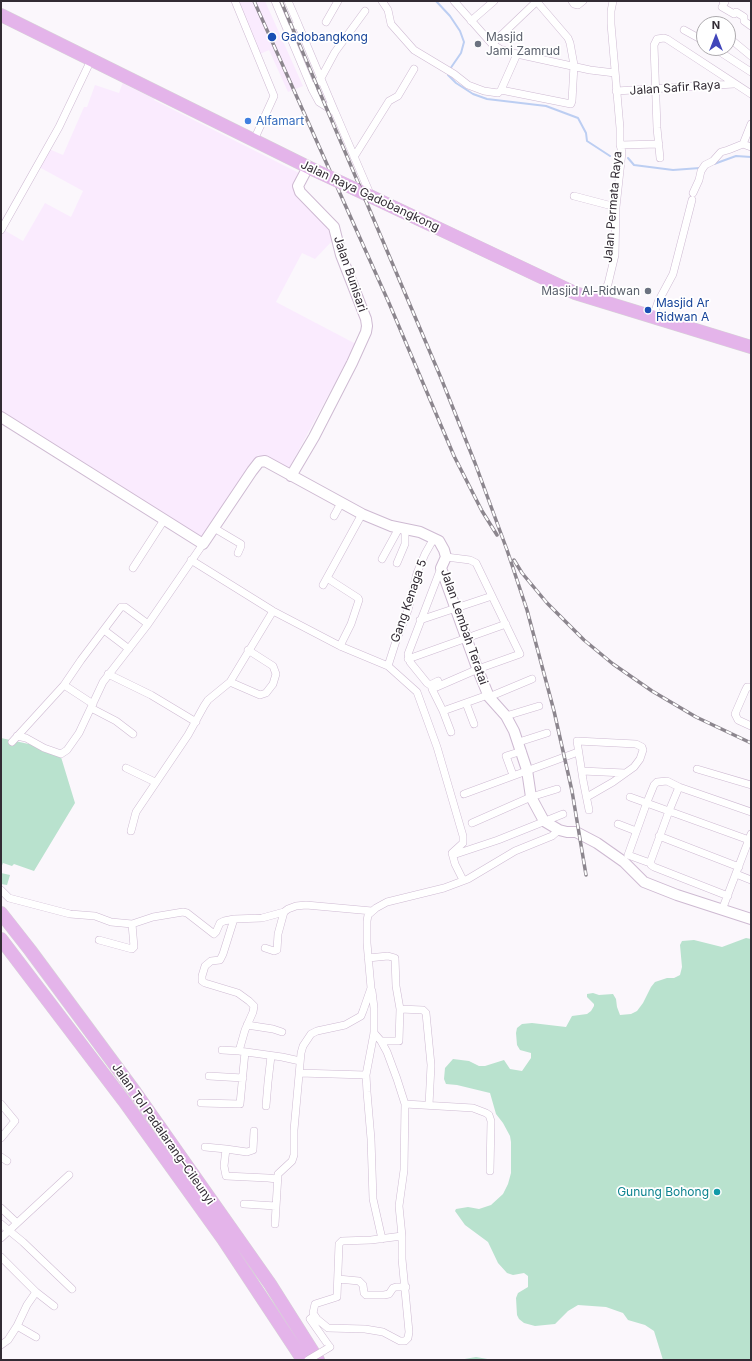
<!DOCTYPE html>
<meta charset="utf-8">
<style>
body{margin:0}
#map{position:relative;width:752px;height:1361px;overflow:hidden;background:#fbf7fc;font-family:Inter,sans-serif}
canvas{display:block}
.frame{position:absolute;inset:0;border:2px solid #322b34;pointer-events:none}
.north{position:absolute;left:696px;top:16px;width:40px;height:40px;box-sizing:border-box;background:#fff;border:1px solid #adaaae;border-radius:50%;rotate:0deg;font-size:11px;font-weight:700;line-height:16px;text-align:center;color:#322b34}
.north::after{content:'';display:block;margin:auto;width:14px;height:18px;background:#4146ba;clip-path:polygon(50% 0,100% 100%,50% 72%,0 100%)}
</style>
<div id="map">
<canvas width="752" height="1361"></canvas>
<div class="frame"></div>
<div class="north">N</div>
</div>
<script>
const ctx = document.querySelector('canvas').getContext('2d');
ctx.lineJoin = 'round';
function fill(path, color) {
  ctx.fillStyle = color;
  ctx.fill(path, 'evenodd');
}
function shape(rows) {
  const path = new Path2D();
  for (const r of rows) {
    path.moveTo(r[0], r[1]);
    for (let i = 2; i < r.length; i += 2) path.lineTo(r[i], r[i + 1]);
  }
  return path;
}
function stroke(path, color, width, dash) {
  ctx.strokeStyle = color;
  ctx.lineWidth = width;
  ctx.lineCap = dash ? 'butt' : 'round';
  ctx.setLineDash(dash || []);
  ctx.stroke(path);
}
function drawText(font, color, halo, rows, align = 'center') {
  ctx.font = font + ' Inter,sans-serif';
  ctx.lineWidth = 3.5;
  ctx.setLineDash([]);
  ctx.textBaseline = 'middle';
  ctx.strokeStyle = halo;
  ctx.fillStyle = color;
  for (const [text, x, y, turn = 0] of rows) {
    ctx.save();
    ctx.translate(x, y);
    ctx.rotate((+turn || 0) * Math.PI / 180);
    ctx.textAlign = isNaN(turn) ? turn : align;
    if (halo) ctx.strokeText(text, 0, 0);
    ctx.fillText(text, 0, 0);
    ctx.restore();
  }
}
fill(shape([
 [236,1,265,1,303,86,288,92,269,50,260,54],
 [123,82,155,97,154,100,301,174,294,186,329,224,333,240,315,259,302,253,276,302,356,344,288,470,258,455,207,535,202,537,198,538,1,412,1,236,4,230,23,241,45,203,71,217,83,191,39,167,49,149,63,155,84,107,87,107,95,85,119,93]
]), '#faebfe');
fill(shape([
 [1,738,38,746,61,757,75,803,34,871,14,864,12,866,3,863,1,868],
 [1,873,10,875,7,885,1,884],
 [746,938,751,939,751,1360,663,1360,654,1331,645,1325,628,1320,623,1313,606,1307,578,1305,568,1311,555,1324,535,1326,524,1323,519,1319,517,1315,516,1298,518,1293,528,1287,528,1276,524,1273,513,1275,507,1273,498,1263,488,1242,465,1225,455,1211,456,1209,468,1207,479,1209,491,1205,503,1194,508,1184,511,1173,511,1142,510,1136,503,1123,496,1114,490,1093,457,1085,446,1084,444,1079,445,1068,453,1059,469,1061,479,1066,485,1066,504,1060,510,1069,522,1071,531,1058,531,1053,520,1050,517,1045,516,1033,517,1028,522,1024,532,1023,566,1027,572,1016,587,1014,591,1011,594,1006,594,1004,587,997,587,994,593,993,599,995,613,994,616,999,617,1007,620,1015,631,1014,637,1011,643,1003,651,987,655,982,667,978,674,978,680,975,682,967,680,945,682,941,694,940,722,947],
 [476,1357,493,1360,459,1360]
]), '#b9e2ce');
stroke(shape([
 [436,1,450,16,460,31,464,42,461,53,450,69],
 [449,73,448,75,456,83,473,94,487,99,546,106,578,118,586,133,587,141,610,156],
 [628,158,634,165,673,170,700,168],
 [714,164,736,156,751,157]
]), '#bccef2', 2);
const street = shape([
 [235,1,274,96,254,140],
 [275,1,312,89,319,102,335,112,371,196],
 [288,1,298,24],
 [382,1,388,10,391,24,414,50,454,74,468,85,484,91,498,93,501,90,571,104,572,101,574,65,570,43,568,38,538,3,535,3,492,44],
 [454,1,492,44,500,49,517,54,590,70,615,73],
 [572,1,574,4,578,5,583,1],
 [723,1,725,2,722,7,734,14,736,12,744,17,744,21,751,26],
 [471,21,494,1],
 [326,22,338,1],
 [287,30,298,24,335,112],
 [684,30,704,41],
 [728,37,751,56],
 [714,48,751,72],
 [312,89,321,78,335,52,365,11],
 [501,90,517,54],
 [616,91,734,84],
 [743,144,751,124],
 [620,145,659,144],
 [354,157,389,101,398,96,414,69],
 [660,158,657,128,654,45,657,39,664,38,667,39,751,94],
 [693,193,699,180,701,171,705,165,713,161,721,152,728,150,743,144,751,147],
 [574,196,612,206],
 [1,230,59,127,91,60],
 [601,301,603,293,608,284,615,255,616,207,622,152,620,145,620,128,611,24,611,11,613,1],
 [653,317,658,302,673,274,692,200],
 [334,516,341,503],
 [214,528,241,544,241,546,238,553],
 [446,557,470,560,476,563,520,654,478,669,432,689,443,711,451,732],
 [382,559,399,528],
 [191,560,273,611,340,646,388,666,417,692,437,747,463,836,463,843,452,853,455,864,463,880],
 [397,563,405,544,405,529],
 [133,568,164,520],
 [327,578,358,598,359,600,351,624,340,646],
 [323,585,362,514],
 [420,620,492,596],
 [104,630,129,649],
 [408,659,506,624],
 [388,666,396,641,408,610,417,573,425,554,434,538],
 [108,674,151,695,196,722],
 [438,681,430,685,427,683,410,662,408,654,441,568],
 [230,682,260,695,266,693,273,684,276,674,273,666,248,650],
 [64,685,93,704],
 [751,687,747,687,745,691,735,714,738,720,751,726],
 [466,703,474,724],
 [91,708,116,721,133,734],
 [443,711,485,696,489,697,532,679],
 [506,716,539,706],
 [17,736,26,738,44,748,61,754,67,750,79,733,103,682,148,624,203,544],
 [12,742,64,685,81,660,121,607,125,607,148,624],
 [519,742,547,733],
 [126,768,155,782],
 [697,769,751,785],
 [582,771,625,773],
 [513,775,506,756,522,751],
 [464,794,578,752],
 [587,797,613,782,634,767,640,759,643,750,642,747,636,744,577,741,583,780,589,810],
 [630,797,749,840],
 [472,823,531,797,557,789],
 [618,824,636,831],
 [131,831,136,812,188,735,204,706,208,700,230,682,273,611],
 [659,836,739,867],
 [453,855,498,840,563,814],
 [650,863,628,855,647,802,654,785,657,782,667,781,679,787],
 [736,874,751,880],
 [1,890,9,898,70,914,95,916,111,922,132,924,153,917,183,912,187,913,214,934,216,932,220,923,224,921,234,919,262,918,284,912,288,909,296,906,306,905,372,911],
 [728,896,654,867,651,865,650,863,669,811,679,787,751,812],
 [722,910,751,834],
 [234,919,223,954,220,960,211,961,205,966,202,976,202,981,205,983,238,993,249,1001,254,1006,253,1012,245,1030,239,1051,282,1057,300,1061],
 [99,940,132,949,134,947,132,924],
 [265,948,274,951,277,950,278,934,284,912],
 [368,958,388,956,395,958,396,986,400,1009,423,1010,426,1013,431,1065,429,1105],
 [372,991,374,1008,374,1033,366,1075,367,1092,371,1139,373,1199,382,1239],
 [247,1025,273,1029,282,1032],
 [374,1033,381,1041,387,1052,397,1079,405,1104,404,1170,399,1206,402,1236,402,1259,409,1332,408,1338,405,1341,400,1341,383,1332,365,1329,328,1328,317,1319,313,1313,315,1304,337,1297,339,1244,342,1241,371,1240,402,1236],
 [381,1041,399,1041,400,1009],
 [222,1050,239,1051],
 [299,1073,366,1075],
 [209,1076,243,1078],
 [201,1103,240,1104,245,1052],
 [1,1104,15,1121,1,1138],
 [405,1104,473,1108,486,1113,489,1115,491,1121,490,1171],
 [266,1106,268,1082,271,1056],
 [254,1131,253,1150,247,1152,226,1149,224,1166,226,1176,268,1178,277,1179],
 [205,1147,226,1149],
 [1,1157,7,1161],
 [244,1204,276,1206],
 [1,1208,17,1223],
 [1,1224,23,1242,72,1289],
 [275,1224,278,1174,292,1161,294,1155,294,1130,301,1053,303,1046,311,1034,317,1031,345,1025,361,1016,363,1011,371,988,367,943,367,921,368,915,376,908,387,902,444,888,468,879,515,851,552,836,559,830],
 [1,1238,69,1175],
 [1,1257,36,1292,54,1306],
 [338,1279,359,1281,363,1285,364,1293,366,1295,384,1295,389,1294,393,1288,396,1287,406,1287],
 [314,1316,310,1319,329,1346],
 [17,1326,36,1337],
 [1,1345,8,1340,17,1326,27,1305,36,1292]
]);
const secondary = shape([
 [1,417,203,544,252,471,259,462,265,461,362,514,391,526,420,532,439,541,444,550,446,557,441,568,476,665,489,697,506,716,514,731,527,770,531,797,544,821,559,830,567,832,576,832,597,843,624,862,644,882,677,895,751,919],
 [291,476,314,437,352,363,366,332,367,326,366,319,341,255,334,227,300,192,298,186,308,167]
]);
const highway = shape([
 [1,15,312,169],
 [355,189,575,293,751,347],
 [1,913,30,950,135,1092,270,1284,318,1360],
 [1,939,124,1101,223,1239,303,1360]
]);
stroke(street, '#cebad2', 8);
stroke(secondary, '#cebad2', 12);
stroke(highway, '#d6d5d6', 14);
stroke(street, '#fff', 7);
stroke(secondary, '#fff', 10);
stroke(highway, '#e4b4ea', 13);
const rail = shape([
 [254,1,389,303,454,456,482,511,497,535],
 [281,1,441,378,475,463,507,550,527,610,554,711,572,791,586,875],
 [514,560,522,573,547,603,584,640,613,664,652,691,696,717,751,743]
]);
stroke(rail, '#8c868e', 3.5);
stroke(rail, '#fff', 2, [6]);
const streetBridge = shape([
 [308,1360,330,1347,329,1346]
]);
const highwayBridge = shape([
 [312,169,355,189]
]);
stroke(streetBridge, '#cebad2', 8, []);
stroke(highwayBridge, '#d6d5d6', 14, []);
stroke(streetBridge, '#fff', 7);
stroke(highwayBridge, '#e4b4ea', 13);
for (const [x, y, r, color] of [
 [272,37,5,"#1a4fb4"],
 [478,44,4,"#6b7280"],
 [248,121,4,"#3f7fe0"],
 [648,291,4,"#6b7280"],
 [648,310,4,"#1a4fb4"],
 [717,1192,4,"#0f9aa8"]
]) {
  const dot = new Path2D();
  dot.arc(x, y, r, 0, 2 * Math.PI);
  ctx.fillStyle = color;
  ctx.fill(dot);
  stroke(dot, '#fff', 1.5);
}
drawText('12px', '#164399', '#fff', [
 ["Gadobangkong",281,37],
 ["Masjid Ar",656,303],
 ["Ridwan A",656,317]
], 'left');
drawText('12px', '#5b616d', '#fff', [
 ["Masjid",486,37],
 ["Jami Zamrud",486,51],
 ["Masjid Al-Ridwan",640,291,"right"]
], 'left');
drawText('12px', '#322b34', '#fff', [
 ["Jalan Safir Raya",675,88,-4],
 ["Jalan Raya Gadobangkong",370,196,25],
 ["Jalan Permata Raya",613,207,-85],
 ["Jalan Bunisari",350,274,71],
 ["Gang Kenaga 5",409,601,-71],
 ["Jalan Lembah Teratai",464,627,71],
 ["Jalan Tol Padalarang–Cileunyi",163,1134,55]
]);
drawText('12px', '#366cbe', '#fff', [
 ["Alfamart",256,121]
], 'left');
drawText('12px', '#0d838f', '#fff', [
 ["Gunung Bohong",709,1192]
], 'right');
</script>
